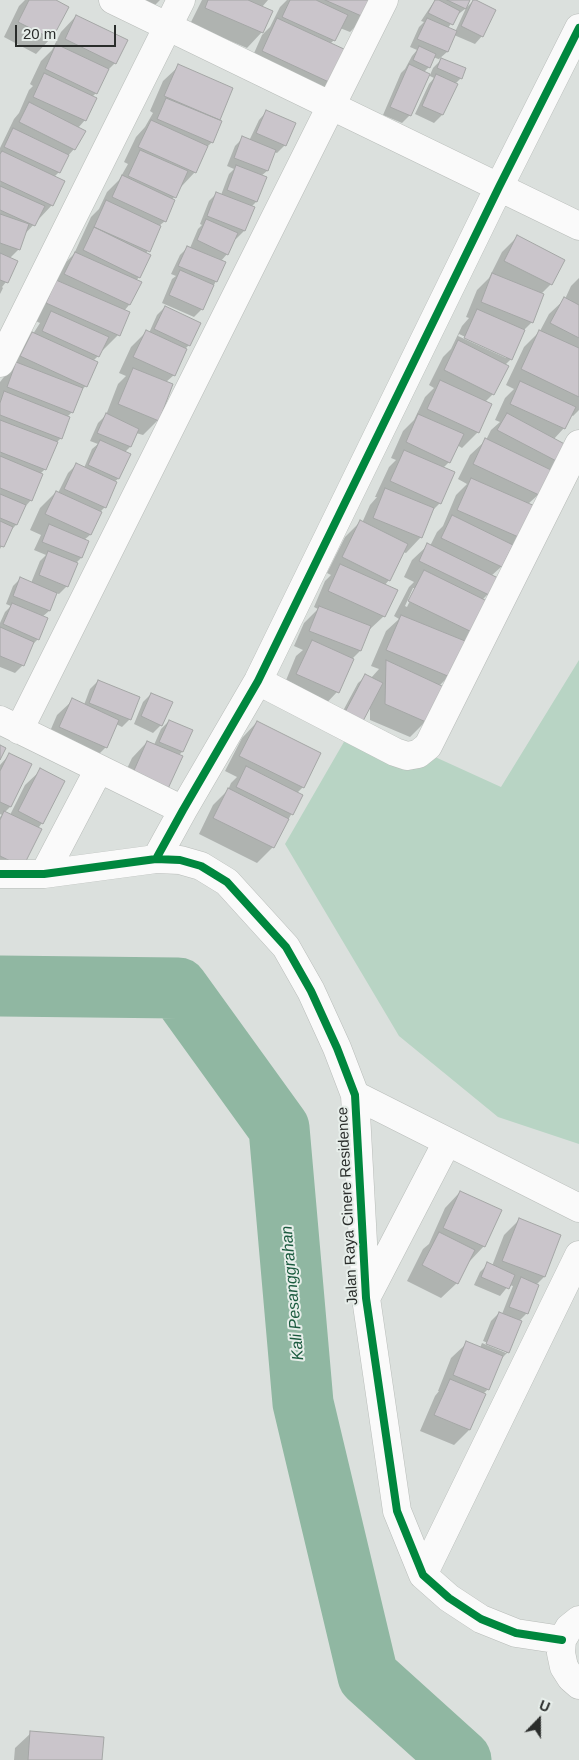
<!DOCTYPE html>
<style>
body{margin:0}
#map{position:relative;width:579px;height:1760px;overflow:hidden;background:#dbe0dd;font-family:Arial,sans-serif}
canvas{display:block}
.north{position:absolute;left:514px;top:1695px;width:50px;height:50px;-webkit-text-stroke:4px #e7eeea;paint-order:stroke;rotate:22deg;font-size:14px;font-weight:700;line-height:20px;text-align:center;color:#2a2d2b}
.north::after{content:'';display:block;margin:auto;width:18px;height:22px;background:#2a2d2b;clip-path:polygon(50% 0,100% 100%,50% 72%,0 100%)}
.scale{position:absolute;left:15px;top:25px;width:101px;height:22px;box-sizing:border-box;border:2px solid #2a2d2b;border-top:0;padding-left:6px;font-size:15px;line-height:18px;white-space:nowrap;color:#2a2d2b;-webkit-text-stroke:4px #e7eeea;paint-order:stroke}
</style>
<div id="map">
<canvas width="579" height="1760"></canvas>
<div class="north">U</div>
<div class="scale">20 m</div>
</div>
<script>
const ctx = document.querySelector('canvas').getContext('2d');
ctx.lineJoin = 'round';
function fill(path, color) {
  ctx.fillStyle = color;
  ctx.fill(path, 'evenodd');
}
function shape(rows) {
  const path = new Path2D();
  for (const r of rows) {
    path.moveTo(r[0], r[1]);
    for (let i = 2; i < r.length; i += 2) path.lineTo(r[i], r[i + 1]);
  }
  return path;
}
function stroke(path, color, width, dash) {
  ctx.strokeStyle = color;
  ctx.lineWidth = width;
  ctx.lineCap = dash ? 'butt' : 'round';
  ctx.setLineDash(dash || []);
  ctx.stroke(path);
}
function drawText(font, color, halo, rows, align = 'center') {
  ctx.font = font + ' Arial,sans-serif';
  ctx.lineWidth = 4;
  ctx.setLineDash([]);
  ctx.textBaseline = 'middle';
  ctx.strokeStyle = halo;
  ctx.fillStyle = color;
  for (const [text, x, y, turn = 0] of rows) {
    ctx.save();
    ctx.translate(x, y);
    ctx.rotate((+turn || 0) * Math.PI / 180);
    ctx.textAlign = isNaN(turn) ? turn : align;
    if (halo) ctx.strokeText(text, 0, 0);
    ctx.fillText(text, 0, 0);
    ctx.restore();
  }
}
fill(shape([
 [579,660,579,1144,498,1117,399,1036,285,844,356,721,501,787]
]), '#b8d4c4');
fill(shape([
 [25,0,53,0,51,38,36,54,4,37,19,6],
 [120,0,160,0,148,12],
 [202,0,268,0,262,7,262,32,247,48,190,24],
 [287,0,316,1,317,0,372,0,365,17,350,32,340,28,334,40,330,44,330,83,315,98,248,67,262,35,270,27,280,7],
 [435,0,469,0,465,9,456,16,448,28,455,32,466,8,474,0,482,36,475,44,454,35,447,52,439,59,464,69,461,78,455,84,442,115,434,123,415,114,429,84,434,78,428,75,410,115,402,123,383,115,401,73,405,69,412,56,417,50,410,47,419,27,424,22,421,21],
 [433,57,441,60,433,68,430,75,424,72,429,67],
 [76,16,115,63,107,71,96,93,92,97,85,120,78,128,74,149,67,157,59,172,54,177,52,205,23,236,18,250,10,258,6,282,2,287,3,288,0,294,0,148,14,119,19,113,29,90,33,86,30,84,41,61,52,50,61,32],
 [179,66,219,119,217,121,212,142,206,148,195,172,180,188,172,200,165,221,159,226,146,254,139,277,136,281,140,283,129,305,124,311,118,335,103,350,101,350,98,356,93,361,86,386,80,391,72,412,67,417,61,438,56,443,45,469,40,474,31,500,24,508,16,525,10,531,0,549,0,382,7,373,16,348,33,334,40,323,31,319,60,268,74,254,91,217,99,209,107,192,119,180,128,164,124,162,136,137,145,127,153,113,150,111,163,81],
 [266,112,285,145,277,153,274,152,267,171,261,176,266,177,256,202,251,207,253,208,244,231,236,239,235,238,227,254,221,261,225,263,202,309,194,317,162,303,172,279,176,276,171,274,180,255,188,247,190,248,198,229,202,225,200,224,209,201,217,193,221,195,229,174,234,169,227,166,235,146,243,138,249,141,259,120],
 [517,237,551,284,541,294,532,322,524,330,511,359,505,365,493,394,485,402,478,432,462,448,457,445,449,462,443,468,440,503,432,511,421,537,406,553,403,552,389,580,384,586,384,616,368,631,360,651,352,659,337,692,322,708,282,690,296,656,303,650,294,646,304,623,318,609,314,607,325,581,331,575,327,573,345,537,360,522,362,523,370,505,377,497,375,497,389,467,396,460,391,458,403,431,414,420,425,397,434,388,429,385,443,357,451,349,462,326,469,318,466,317,477,290,489,278,502,252],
 [459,334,506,356,506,358,458,336],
 [579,278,579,410,573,416,571,415,564,428,553,440,571,449,545,479,538,495,528,504,522,538,508,552,501,567,491,576,488,594,482,600,489,604,449,676,439,686,425,722,410,737,370,720,370,705,337,722,358,683,366,676,371,678,379,669,371,666,386,631,399,619,394,616,409,587,414,582,404,577,412,560,428,545,430,546,437,532,443,526,456,495,467,484,458,479,470,455,486,440,491,430,500,422,495,420,505,398,514,389,506,385,524,347,540,331,549,314,565,299,571,286],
 [413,588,416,588,407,607,405,606],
 [165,307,189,345,185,349,174,375,166,382,158,420,143,435,136,433,130,447,125,452,129,454,118,479,114,482,105,507,101,511,90,535,84,540,81,558,75,564,67,586,59,594,56,593,49,611,42,617,38,639,32,645,23,665,15,673,0,667,0,623,5,612,11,606,6,604,13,586,21,578,31,583,40,561,46,555,34,550,41,535,30,530,40,508,56,492,58,493,68,473,76,465,84,468,92,449,98,444,90,441,98,423,106,415,118,384,126,376,119,373,131,347,146,332,149,333,157,315],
 [98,681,130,719,122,727,116,724,106,747,90,763,45,743,57,715,73,700,84,705,90,689],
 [151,694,161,725,153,733,134,724,143,702],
 [169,721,182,752,178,756,116,792,132,758,147,742,154,745,161,729],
 [257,722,303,787,297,793,302,795,273,847,257,863,199,834,213,805,228,790,231,783,237,777,225,771,242,738],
 [9,755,31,765,10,807,4,813,10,815,25,785,41,770,42,823,0,879,0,817,2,815,0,814,0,765],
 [460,1192,484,1246,469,1262,457,1283,441,1298,407,1281,423,1249,429,1244,445,1208],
 [519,1220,544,1277,536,1285,538,1285,526,1314,519,1321,508,1352,500,1360,488,1389,483,1394,469,1430,454,1445,420,1431,435,1396,439,1391,438,1391,451,1358,467,1343,480,1348,482,1343,506,1353,506,1350,483,1341,491,1321,499,1313,502,1314,513,1286,509,1285,500,1296,474,1285,480,1272,488,1264,492,1266,504,1235],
 [31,1733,101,1760,14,1760,15,1748]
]), '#0003');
stroke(shape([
 [0,986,178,988,279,1128,303,1403,368,1676,461,1760]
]), '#90b7a2', 61);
const building = shape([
 [29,0,56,0,69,7,52,39,18,22,29,0],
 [208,0,248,0,273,11,263,33,205,8,208,0],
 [290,0,316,0,348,15,335,41,282,17,290,0],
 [325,0,374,0,366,18,325,0],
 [435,0,439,0,460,11,453,25,428,13,435,0],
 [447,0,470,0,466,9,447,0],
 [473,0,476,0,496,10,483,37,461,26,473,0],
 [76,15,128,40,116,64,65,39,76,15],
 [277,18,346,50,331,83,262,51,277,18],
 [427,18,457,31,448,52,417,39,427,18],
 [56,44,109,69,97,94,45,69,56,44],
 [419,46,436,54,430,68,413,60,419,46],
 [441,58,466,68,462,79,437,68,441,58],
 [178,64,233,88,220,120,164,96,178,64],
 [409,64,430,74,411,116,390,107,409,64],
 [44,73,97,98,86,121,33,97,44,73],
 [436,74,458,84,443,115,422,106,436,74],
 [166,98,222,121,213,143,157,119,166,98],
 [29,102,86,131,75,150,19,122,29,102],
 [266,110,296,123,286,146,256,133,266,110],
 [151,120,208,146,196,173,138,147,151,120],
 [13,128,69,155,60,173,4,147,13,128],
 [242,136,276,150,268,171,234,158,242,136],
 [140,150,188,171,176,198,128,176,140,150],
 [2,151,65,181,53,206,0,181,0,154,2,151],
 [236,165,267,177,257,202,227,190,236,165],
 [122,175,175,200,166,222,112,197,122,175],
 [0,186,45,206,35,226,0,210,0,186],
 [216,192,255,207,245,231,207,216,216,192],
 [106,200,161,226,150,252,94,227,106,200],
 [0,214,29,224,20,250,0,243,0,214],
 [206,219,238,233,228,255,197,240,206,219],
 [94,227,151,255,140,278,83,250,94,227],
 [517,235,565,260,552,285,504,261,517,235],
 [187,246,226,262,217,282,178,266,187,246],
 [75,252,142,282,130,305,64,274,75,252],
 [0,253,18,261,8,283,0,280,0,253],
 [180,270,214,285,203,310,169,295,180,270],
 [492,273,544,294,533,323,481,302,492,273],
 [56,280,130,312,120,336,46,303,56,280],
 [564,297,579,305,579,338,550,323,564,297],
 [165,306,201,323,190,346,154,329,165,306],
 [477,309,525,330,512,360,464,338,477,309],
 [51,311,109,337,99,357,42,331,51,311],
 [146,330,187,349,175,376,133,357,146,330],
 [539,330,579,348,579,397,521,369,539,330],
 [32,332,98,362,87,387,20,356,32,332],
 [458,340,509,366,494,395,444,370,458,340],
 [16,362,83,388,73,413,7,387,16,362],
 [133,368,173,384,159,421,118,404,133,368],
 [440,380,492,404,479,433,427,409,440,380],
 [520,381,576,407,565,429,510,404,520,381],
 [4,391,70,417,62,439,0,415,0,403,4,391],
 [106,413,139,429,131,447,97,433,106,413],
 [507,413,572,448,564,465,497,430,507,413],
 [418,414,464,434,450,463,406,442,418,414],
 [0,420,58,442,46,470,0,452,0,420],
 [485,438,551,470,539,495,473,464,485,438],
 [100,440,131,454,119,479,88,465,100,440],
 [404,450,455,472,441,504,390,481,404,450],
 [0,456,43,474,32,501,0,488,0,456],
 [76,463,117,482,106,508,64,489,76,463],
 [471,478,537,507,523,539,457,510,471,478],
 [385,488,434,508,422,538,373,518,385,488],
 [56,491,102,512,91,535,45,514,56,491],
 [0,494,26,505,17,525,0,518,0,494],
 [452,515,513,545,502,567,441,538,452,515],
 [360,520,408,544,390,581,342,557,360,520],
 [0,521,13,527,4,547,0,546,0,521],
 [49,524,89,541,82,558,42,542,49,524],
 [427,543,498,578,489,595,419,561,427,543],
 [48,551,78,563,68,587,39,575,48,551],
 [340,564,398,590,385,617,328,591,340,564],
 [424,570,491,603,476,634,408,601,424,570],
 [20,577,57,593,50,611,13,596,20,577],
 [12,603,48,618,39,640,3,624,12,603],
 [319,606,371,626,361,651,309,631,319,606],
 [401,615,465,641,450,677,386,650,401,615],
 [0,627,34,642,24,666,0,656,0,627],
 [312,640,354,659,339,693,296,674,312,640],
 [386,660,444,687,426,722,385,704,386,660],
 [365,674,383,683,362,723,344,714,365,674],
 [98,680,140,697,131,720,89,703,98,680],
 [151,693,173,702,162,726,141,716,151,693],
 [72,698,119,720,107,748,59,727,72,698],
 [169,720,193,730,183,752,159,742,169,720],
 [257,721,321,753,304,788,239,756,257,721],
 [147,741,183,756,166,793,131,777,147,741],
 [0,745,6,748,0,760,0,745],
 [9,753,32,764,11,807,0,802,0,771,9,753],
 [246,766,303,795,293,815,236,787,246,766],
 [40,768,65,781,43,824,18,811,40,768],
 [228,788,289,819,274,848,213,818,228,788],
 [4,811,42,829,23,867,0,856,0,820,4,811],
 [460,1191,502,1210,485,1247,443,1228,460,1191],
 [519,1218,561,1235,545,1277,502,1261,519,1218],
 [439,1232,475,1250,458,1284,422,1265,439,1232],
 [487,1262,515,1275,509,1289,481,1277,487,1262],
 [521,1277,539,1285,528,1314,509,1307,521,1277],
 [499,1312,522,1321,509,1353,486,1344,499,1312],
 [466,1341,503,1356,489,1390,453,1375,466,1341],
 [450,1379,486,1394,470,1430,434,1415,450,1379],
 [30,1731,104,1737,102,1760,28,1760,30,1731]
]);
fill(building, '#cac5cb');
stroke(building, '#a4a6a5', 1);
const minor = shape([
 [113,0,579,226],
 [0,363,181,0],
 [258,681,395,752,407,756,418,754,428,746,579,444],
 [0,720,183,810],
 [19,730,384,0],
 [156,859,183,810,258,681,499,187,579,28],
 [0,874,44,874,156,859,180,860,201,866,227,882,286,947,311,991,337,1048,355,1095,366,1298,397,1511,423,1575,449,1598,481,1619,516,1633,562,1640],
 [44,874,99,769],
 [355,1095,579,1208],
 [366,1298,447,1142],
 [423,1575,579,1255],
 [579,1620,569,1628,562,1640,561,1653,564,1667,571,1678,579,1685]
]);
stroke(minor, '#b8bcb9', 29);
stroke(minor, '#fafafa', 28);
stroke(shape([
 [156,859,183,810,258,681,499,187,579,28],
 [0,874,44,874,156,859,180,860,201,866,227,882,286,947,311,991,337,1048,355,1095,366,1298,397,1511,423,1575,449,1598,481,1619,516,1633,562,1640]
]), '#00873e', 8);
drawText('15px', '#2a2d2b', '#e7eeea', [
 ["Jalan Raya Cinere Residence",348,1206,-93]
]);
drawText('italic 16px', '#1a5a3e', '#e7eeea', [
 ["Kali Pesanggrahan",293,1293,-95]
]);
</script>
